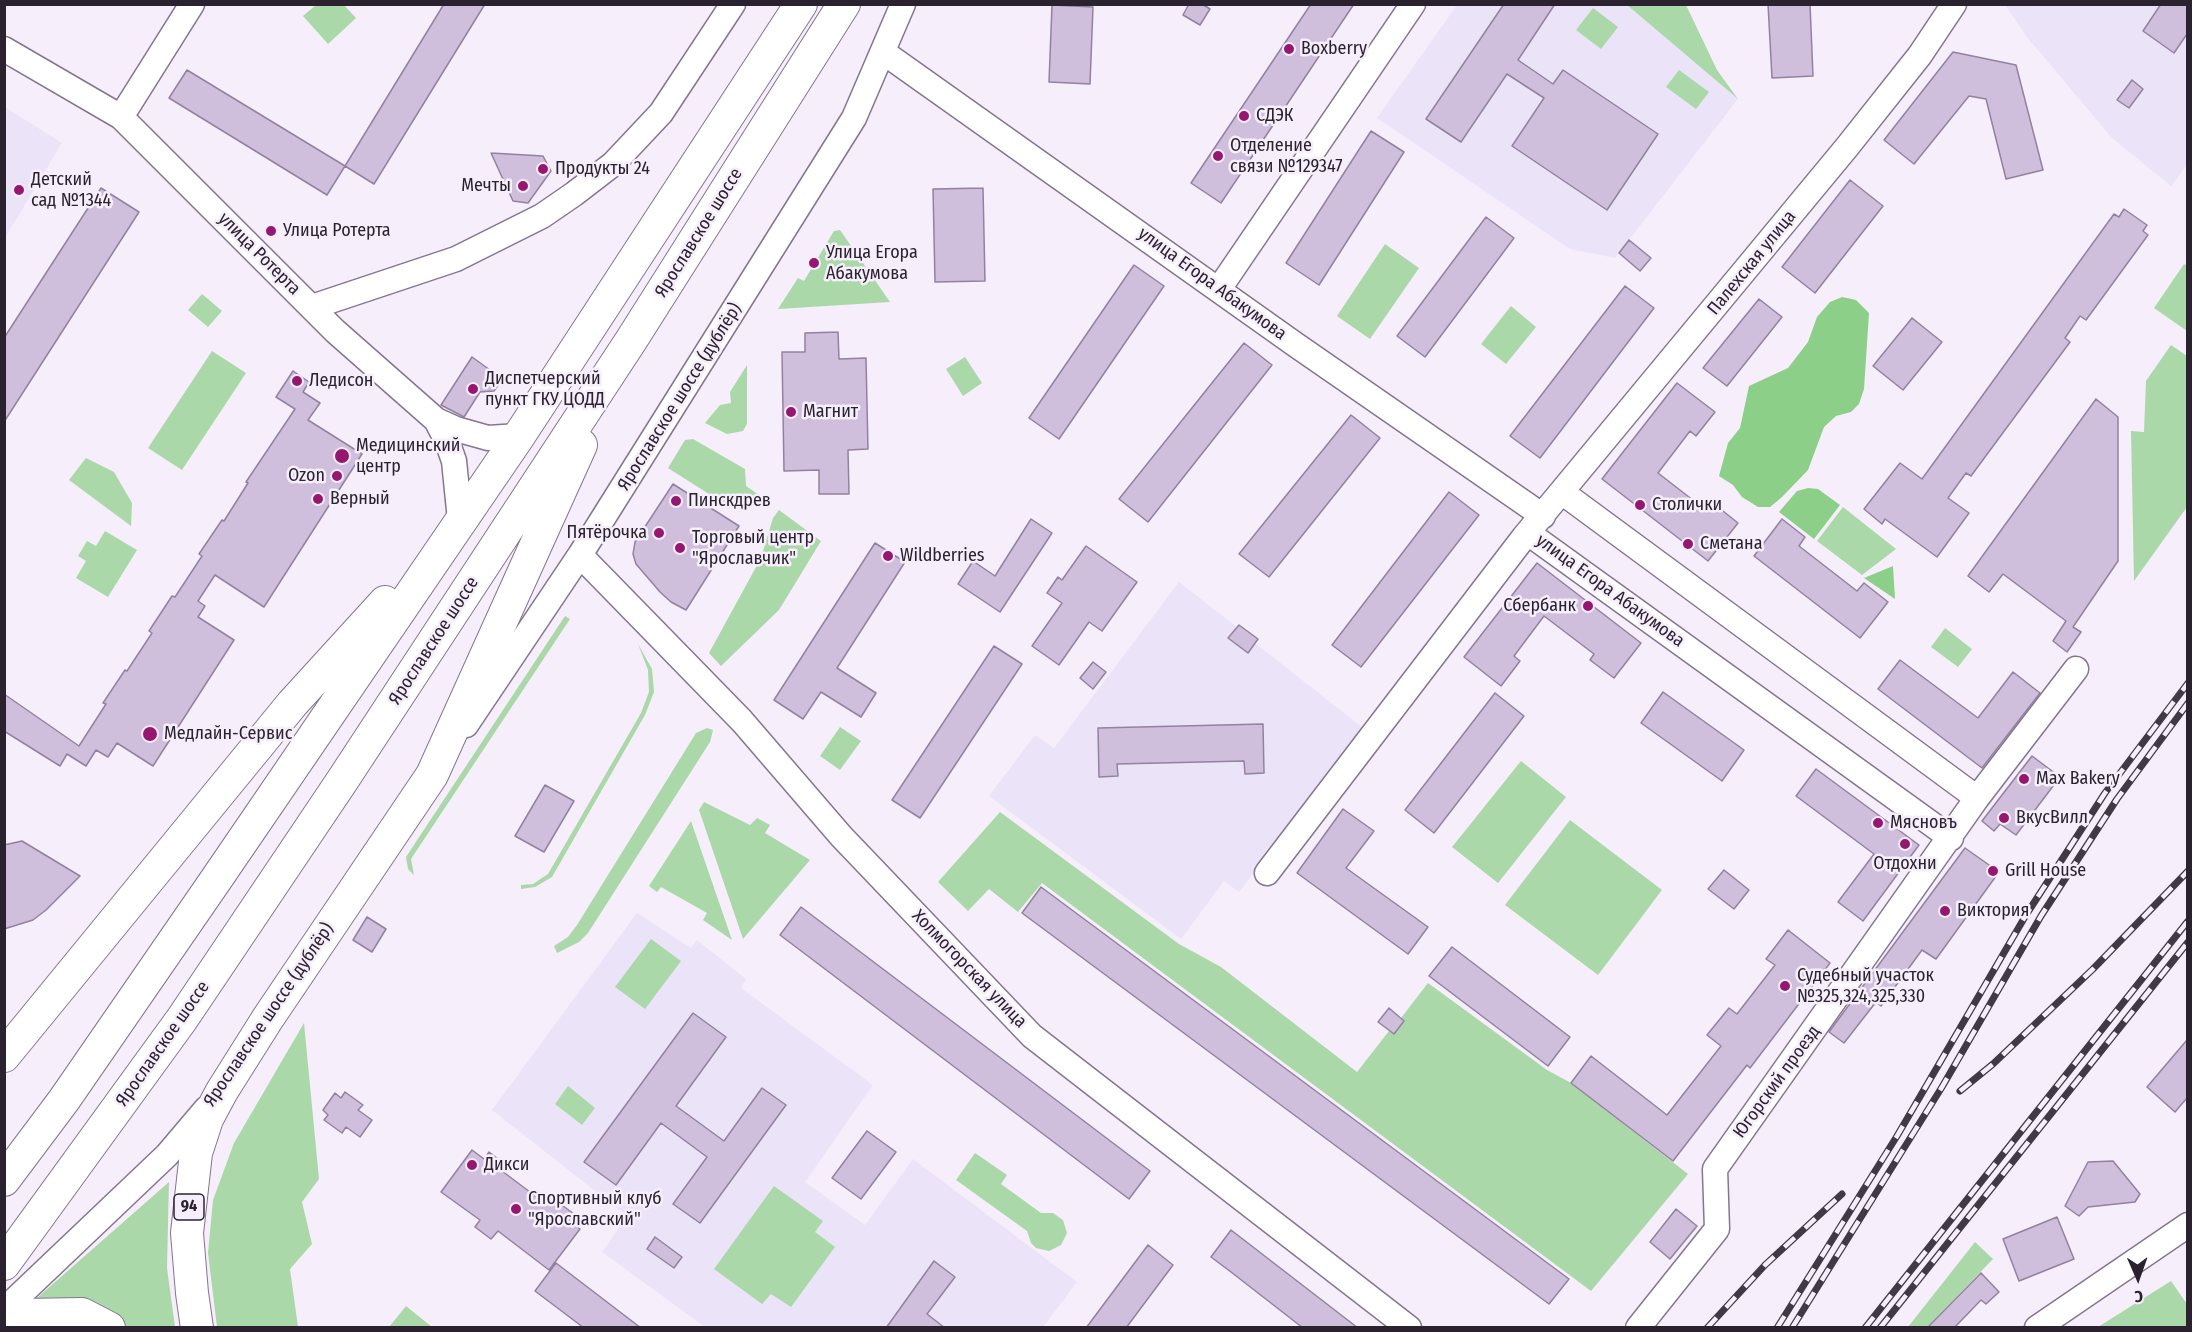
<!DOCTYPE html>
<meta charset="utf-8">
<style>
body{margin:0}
#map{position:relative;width:2192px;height:1332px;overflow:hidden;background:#f6eefb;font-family:"Fira Sans Condensed",sans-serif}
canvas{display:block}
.frame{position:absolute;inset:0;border:6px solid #2a232f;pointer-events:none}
.north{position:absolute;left:2108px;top:1248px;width:60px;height:60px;-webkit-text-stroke:4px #f6eefb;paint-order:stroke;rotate:178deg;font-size:16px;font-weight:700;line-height:24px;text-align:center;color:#2a232f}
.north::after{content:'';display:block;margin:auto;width:21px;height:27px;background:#2a232f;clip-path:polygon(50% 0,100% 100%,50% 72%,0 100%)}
</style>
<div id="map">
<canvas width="2192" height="1332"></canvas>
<div class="frame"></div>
<div class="north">С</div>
</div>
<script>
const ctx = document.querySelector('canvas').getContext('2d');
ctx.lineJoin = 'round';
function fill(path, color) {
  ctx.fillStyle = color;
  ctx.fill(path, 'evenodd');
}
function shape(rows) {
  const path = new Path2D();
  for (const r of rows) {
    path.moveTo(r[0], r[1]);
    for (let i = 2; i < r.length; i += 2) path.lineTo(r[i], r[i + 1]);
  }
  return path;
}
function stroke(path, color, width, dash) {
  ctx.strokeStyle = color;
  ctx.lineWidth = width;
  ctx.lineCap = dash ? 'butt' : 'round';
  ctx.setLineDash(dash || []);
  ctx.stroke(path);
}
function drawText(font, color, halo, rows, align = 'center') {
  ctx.font = font + ' "Fira Sans Condensed",sans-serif';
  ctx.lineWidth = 5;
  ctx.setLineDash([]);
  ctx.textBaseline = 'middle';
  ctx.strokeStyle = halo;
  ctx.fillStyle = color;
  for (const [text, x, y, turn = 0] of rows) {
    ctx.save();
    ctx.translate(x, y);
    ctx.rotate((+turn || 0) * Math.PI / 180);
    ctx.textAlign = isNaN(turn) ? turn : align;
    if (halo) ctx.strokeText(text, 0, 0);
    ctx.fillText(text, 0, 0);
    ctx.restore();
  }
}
fill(shape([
 [1457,5,1627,5,1738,99,1615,258,1570,249,1377,118],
 [2005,5,2187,5,2187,165,2171,186,2112,138,2026,36],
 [5,107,62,143,5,238],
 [1179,582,1237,627,1229,638,1255,643,1362,727,1239,892,1224,881,1181,939,989,796,1035,735,1054,748],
 [637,913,691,948,697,940,746,979,741,988,873,1085,805,1182,865,1225,913,1159,1077,1282,1043,1327,705,1327,602,1252,627,1216,492,1110]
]), '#ebe4f9');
fill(shape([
 [343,4,356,18,328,44,303,16,316,5],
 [1627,5,1686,5,1717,70,1738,99],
 [1593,8,1618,27,1601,49,1576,30],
 [1679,70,1709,92,1696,109,1666,87],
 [840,230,890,302,778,309,798,278,804,281,834,231],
 [1385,244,1419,268,1370,339,1337,316],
 [2184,264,2188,266,2187,331,2154,308],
 [202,294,222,311,208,327,188,310],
 [1511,306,1536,327,1506,364,1481,344],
 [2171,345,2187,356,2187,507,2134,581,2131,431,2144,432,2146,381],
 [212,351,246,373,182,470,148,448],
 [965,357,982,383,963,396,946,369],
 [747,365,747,424,743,431,727,434,705,423,720,405,731,403,730,392],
 [693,439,745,469,746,486,759,495,757,503,740,494,731,508,668,468,685,440],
 [86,458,114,472,132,503,131,526,69,480],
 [1843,507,1896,549,1862,575,1817,541],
 [779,510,821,541,779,610,721,666,709,653,761,558,773,518],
 [105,531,137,550,108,597,76,578,86,561,78,556,87,541,96,546],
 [565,616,570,619,411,859,414,875,408,869,406,857],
 [1945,628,1972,649,1958,667,1931,647],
 [638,644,652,669,654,692,645,715,552,877,535,887,521,889,521,885,533,884,548,874,641,713,649,692,648,670],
 [840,727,861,741,840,770,820,756],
 [707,728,713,730,710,742,588,933,579,942,557,953,554,946,568,937,577,925,696,733],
 [1521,761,1566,797,1498,883,1452,847],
 [704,802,750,825,757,818,770,825,765,833,810,860,743,939,699,810],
 [1000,812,1179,944,1221,967,1357,1072,1389,1031,1394,1034,1404,1021,1401,1018,1428,983,1547,1070,1571,1083,1688,1174,1591,1291,1042,883,1018,912,989,889,968,911,938,882],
 [1570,820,1662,890,1598,975,1505,905],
 [691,821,732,940,703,920,707,913,661,887,657,892,649,886],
 [651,939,681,961,645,1009,615,987],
 [304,1023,319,1179,302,1202,312,1244,290,1269,298,1327,217,1327,208,1253,213,1200,234,1143],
 [568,1086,595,1108,582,1125,555,1104],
 [975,1153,1007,1175,1001,1184,1041,1213,1053,1213,1063,1220,1067,1233,1061,1245,1049,1251,1036,1248,1031,1243,1027,1231,956,1180],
 [169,1182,167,1268,175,1327,126,1327,104,1311,30,1304],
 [774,1186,823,1221,815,1232,835,1247,791,1307,771,1294,762,1304,714,1269],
 [1975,1242,1993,1259,1927,1327,1908,1327],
 [2171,1281,2187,1304,2187,1327,2098,1327],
 [406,1306,432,1327,389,1327]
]), '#abd8a9');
fill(shape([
 [1842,297,1856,300,1869,313,1864,389,1859,404,1851,412,1836,416,1824,427,1808,470,1782,497,1770,507,1758,507,1742,497,1733,485,1719,476,1728,443,1740,428,1749,386,1788,368,1808,342,1817,317,1830,302],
 [1808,488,1818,489,1840,505,1814,539,1779,512,1797,491],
 [1893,566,1895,599,1864,578]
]), '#8ccf89');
const building = shape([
 [444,4,485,4,374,184,345,166,444,4],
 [1189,4,1202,4,1210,9,1200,25,1183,15,1189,4],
 [1311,4,1354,4,1221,203,1191,183,1311,4],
 [1504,4,1555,4,1518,60,1553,84,1563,70,1658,134,1607,210,1512,146,1544,98,1507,74,1461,142,1426,119,1504,4],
 [1768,4,1810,4,1813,76,1772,78,1768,4],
 [2161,4,2187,4,2187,34,2174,53,2143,31,2161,4],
 [1052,5,1093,7,1090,84,1049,82,1052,5],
 [1953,52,2016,65,2043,170,2006,179,1986,99,1969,96,1914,164,1884,140,1953,52],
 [187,70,345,166,327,195,169,98,187,70],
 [2132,80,2143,89,2129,108,2117,100,2132,80],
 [1371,131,1404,152,1319,285,1286,263,1371,131],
 [491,153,543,156,551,171,528,203,513,201,491,153],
 [1850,180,1883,206,1815,293,1782,267,1850,180],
 [101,188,139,212,4,422,4,338,101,188],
 [983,188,985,281,935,282,933,189,983,188],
 [2124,209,2147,225,2143,231,2148,235,2086,320,2080,316,2065,338,2070,342,1971,476,1966,473,1948,498,1969,513,1937,557,1885,519,1882,524,1864,509,1900,463,1922,479,2114,214,2119,217,2124,209],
 [1486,217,1514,238,1425,357,1397,336,1486,217],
 [1629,240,1651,258,1640,271,1619,253,1629,240],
 [1134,265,1164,286,1059,439,1029,418,1134,265],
 [1625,286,1654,308,1540,458,1510,436,1625,286],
 [1759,299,1782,317,1727,386,1703,368,1759,299],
 [1912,318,1942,342,1903,390,1873,366,1912,318],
 [838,332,839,359,866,358,868,449,848,450,849,494,819,494,819,470,784,471,782,352,805,352,805,333,838,332],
 [1244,343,1272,365,1148,522,1119,499,1244,343],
 [472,357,497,375,499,384,494,391,480,392,464,417,441,405,472,357],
 [293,371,309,382,303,392,320,403,308,420,362,454,264,607,215,575,198,601,205,606,198,617,234,640,153,766,117,743,108,757,96,750,86,766,67,754,60,766,4,731,4,694,79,746,106,704,103,703,125,670,127,671,152,633,149,631,172,596,175,597,202,556,199,554,222,520,224,521,248,483,246,482,295,409,276,397,293,371],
 [1677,383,1715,412,1696,436,1690,431,1658,473,1707,511,1713,503,1738,523,1708,561,1602,479,1677,383],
 [2096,399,2118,417,2118,561,2073,627,2081,632,2067,652,2053,641,2066,621,2003,574,1989,592,1968,576,2096,399],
 [1351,415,1380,438,1269,577,1239,554,1351,415],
 [673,484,739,526,686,610,671,602,660,592,636,564,633,554,635,542,673,484],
 [1449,492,1479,515,1361,667,1332,645,1449,492],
 [1031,519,1052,533,1000,612,958,584,973,561,995,576,1031,519],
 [1782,519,1805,537,1799,546,1857,591,1864,583,1888,602,1860,638,1754,556,1782,519],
 [875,543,905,562,837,668,876,693,861,717,821,692,803,719,774,700,875,543],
 [1086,546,1137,582,1102,631,1089,622,1059,665,1032,646,1062,603,1047,593,1058,577,1062,580,1086,546],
 [1537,563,1641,643,1614,678,1590,660,1594,654,1544,616,1514,656,1520,661,1501,686,1464,657,1537,563],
 [1239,625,1258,639,1248,653,1228,638,1239,625],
 [994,646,1022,664,920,818,892,800,994,646],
 [1900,660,1978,718,2013,672,2040,693,1982,768,1878,689,1900,660],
 [1093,662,1106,672,1093,689,1080,678,1093,662],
 [1663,692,1744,750,1722,781,1641,723,1663,692],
 [1495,693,1524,716,1434,833,1405,810,1495,693],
 [1263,724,1264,773,1245,774,1244,761,1117,764,1118,776,1099,777,1098,728,1263,724],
 [2032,756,2060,777,2016,835,2000,824,1994,831,1982,821,2032,756],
 [1816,769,1919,845,1863,921,1838,902,1874,854,1796,796,1816,769],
 [545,785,574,801,544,852,515,836,545,785],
 [1343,809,1374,831,1346,868,1428,927,1408,954,1297,873,1343,809],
 [22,841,80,876,46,910,33,920,4,929,4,845,22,841],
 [1965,848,1999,872,1936,959,1922,950,1881,1006,1876,1002,1844,1043,1829,1032,1965,848],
 [1724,870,1749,890,1734,909,1708,889,1724,870],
 [1041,887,1569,1279,1549,1304,1022,913,1041,887],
 [801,907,1150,1171,1129,1199,780,935,801,907],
 [367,917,386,929,372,952,353,940,367,917],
 [1788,930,1830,963,1750,1068,1747,1065,1673,1161,1571,1083,1591,1056,1667,1115,1721,1046,1707,1035,1729,1008,1737,1014,1775,965,1766,959,1788,930],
 [1452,947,1570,1037,1548,1066,1429,976,1452,947],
 [1389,1008,1404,1021,1394,1034,1378,1022,1389,1008],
 [693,1013,726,1037,676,1106,724,1141,762,1088,786,1105,700,1223,673,1204,707,1157,661,1123,616,1185,584,1162,693,1013],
 [2187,1040,2187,1098,2175,1112,2147,1087,2187,1040],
 [345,1092,363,1105,358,1110,372,1120,360,1137,346,1127,342,1133,324,1120,328,1115,323,1110,335,1093,341,1098,345,1092],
 [867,1131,896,1152,861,1199,832,1178,867,1131],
 [472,1150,484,1159,489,1152,506,1165,502,1171,546,1204,551,1197,574,1214,569,1221,580,1229,549,1270,498,1231,491,1239,475,1227,480,1220,441,1192,472,1150],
 [2113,1161,2140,1194,2135,1202,2088,1207,2079,1216,2065,1206,2088,1162,2113,1161],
 [1676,1209,1697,1226,1670,1259,1650,1242,1676,1209],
 [2057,1217,2074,1259,2019,1281,2003,1239,2057,1217],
 [1231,1230,1358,1328,1303,1328,1231,1272,1211,1257,1231,1230],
 [655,1237,682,1257,674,1268,647,1249,655,1237],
 [1148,1245,1173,1265,1126,1328,1086,1328,1148,1245],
 [934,1261,955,1277,927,1314,945,1328,886,1328,934,1261],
 [556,1263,641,1328,584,1328,535,1291,556,1263],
 [1981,1273,1999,1292,1986,1304,1981,1300,1954,1328,1927,1328,1981,1273]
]);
fill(building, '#cfbedc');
stroke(building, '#92829f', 1.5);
const minor = shape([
 [4,49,121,117,335,331,436,420,456,429,488,438,519,436],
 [883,52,1296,345,1543,516],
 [121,117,192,4],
 [1219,289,1413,4],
 [312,307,456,259,542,216,574,194,613,164,661,113,733,4],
 [436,420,447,441,454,461,460,520],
 [1563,493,1977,798],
 [1528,533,1951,838],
 [580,555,742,721,841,836,1032,1036,1409,1328],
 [466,725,580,555,854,118,903,4],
 [1267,873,1524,537,1847,147,1920,55,1954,4],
 [4,1310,167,1155,206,1109],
 [1638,1328,1717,1229,1715,1169,1977,798,2076,669],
 [2037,1328,2188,1225]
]);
const major = shape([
 [4,1056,292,704,385,602],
 [4,1180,64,1100,213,884,519,436,801,4],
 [4,1264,182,1019,342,781,632,339,844,4],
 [4,1322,23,1315,82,1314,109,1328],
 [197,1328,192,1293,187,1233,196,1153,207,1119,222,1091,268,1018,432,775,581,445]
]);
stroke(minor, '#857591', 27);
stroke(major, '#857591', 34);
stroke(minor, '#fff', 24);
stroke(major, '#fff', 32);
const rail = shape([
 [1960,1091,1993,1064,2093,969,2188,871],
 [1707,1328,1765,1265,1842,1194],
 [1777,1328,1897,1136,2026,915,2105,793,2188,683],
 [1792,1328,1942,1087,2041,916,2117,799,2188,703],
 [1865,1328,2188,921],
 [1880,1328,2188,942]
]);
stroke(rail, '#413946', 7);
stroke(rail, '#f6eefb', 4.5, [14]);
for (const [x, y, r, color] of [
 [1289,49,6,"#96176f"],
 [1244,116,6,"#96176f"],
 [1218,156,6,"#96176f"],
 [543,169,6,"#96176f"],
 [523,186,6,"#96176f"],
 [19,190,6,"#96176f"],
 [271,231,6,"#96176f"],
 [814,263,6,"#96176f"],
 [297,381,6,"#96176f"],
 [473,389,6,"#96176f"],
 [791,412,6,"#96176f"],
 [342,456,8,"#96176f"],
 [337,476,6,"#96176f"],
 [318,499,6,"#96176f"],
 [676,501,6,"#96176f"],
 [1640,505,6,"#96176f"],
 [659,533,6,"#96176f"],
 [1688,544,6,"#96176f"],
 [680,548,6,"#96176f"],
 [888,556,6,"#96176f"],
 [1588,606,6,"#96176f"],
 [150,734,8,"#96176f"],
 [2024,779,6,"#96176f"],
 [2004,818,6,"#96176f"],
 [1878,823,6,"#96176f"],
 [1905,844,6,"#96176f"],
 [1993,871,6,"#96176f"],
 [1945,911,6,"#96176f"],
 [1785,986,6,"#96176f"],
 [472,1165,6,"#96176f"],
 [516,1209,6,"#96176f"]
]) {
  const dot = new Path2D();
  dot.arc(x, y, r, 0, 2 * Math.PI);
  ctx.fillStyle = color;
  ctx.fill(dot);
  stroke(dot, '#f6eefb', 2);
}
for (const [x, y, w] of [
 [189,1207,30]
]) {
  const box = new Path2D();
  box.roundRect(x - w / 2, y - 13, w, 26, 4.5);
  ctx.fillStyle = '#f6eefb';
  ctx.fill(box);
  stroke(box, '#2a232f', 1.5);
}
drawText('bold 16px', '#2a232f', null, [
 ["94",189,1207]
]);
drawText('18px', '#2a232f', '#f6eefb', [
 ["Boxberry",1301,49],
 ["СДЭК",1256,116],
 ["Отделение",1230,146],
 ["связи №129347",1230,167],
 ["Продукты 24",555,169],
 ["Детский",31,180],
 ["сад №1344",31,201],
 ["Мечты",511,186,"right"],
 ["Улица Ротерта",283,231],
 ["Улица Егора",826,253],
 ["Абакумова",826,274],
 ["Диспетчерский",485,379],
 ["пункт ГКУ ЦОДД",485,400],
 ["Ледисон",309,381],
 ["Магнит",803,412],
 ["Медицинский",356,446],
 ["центр",356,467],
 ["Ozon",325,476,"right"],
 ["Верный",330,499],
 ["Пинскдрев",688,501],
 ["Столички",1652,505],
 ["Пятёрочка",647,533,"right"],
 ["Торговый центр",692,538],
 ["\"Ярославчик\"",692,559],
 ["Сметана",1700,544],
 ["Wildberries",900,556],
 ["Сбербанк",1576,606,"right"],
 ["Медлайн-Сервис",164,734],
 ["Max Bakery",2036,779],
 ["ВкусВилл",2016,818],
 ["Мясновъ",1890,823],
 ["Отдохни",1905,864,"center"],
 ["Grill House",2005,871],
 ["Виктория",1957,911],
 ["Судебный участок",1797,976],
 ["№325,324,325,330",1797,997],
 ["Дикси",484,1165],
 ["Спортивный клуб",528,1199],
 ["\"Ярославский\"",528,1220]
], 'left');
drawText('18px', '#2a232f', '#f6eefb', [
 ["Ярославское шоссе",699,233,-58],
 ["улица Ротерта",259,254,45],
 ["Палехская улица",1752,263,-51],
 ["улица Егора Абакумова",1212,284,36],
 ["Ярославское шоссе (дублёр)",680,397,-58],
 ["улица Егора Абакумова",1610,591,36],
 ["Ярославское шоссе",434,641,-57],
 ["Холмогорская улица",969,969,46],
 ["Ярославское шоссе (дублёр)",269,1015,-56],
 ["Ярославское шоссе",163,1044,-55],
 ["Югорский проезд",1777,1082,-54]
]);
</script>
